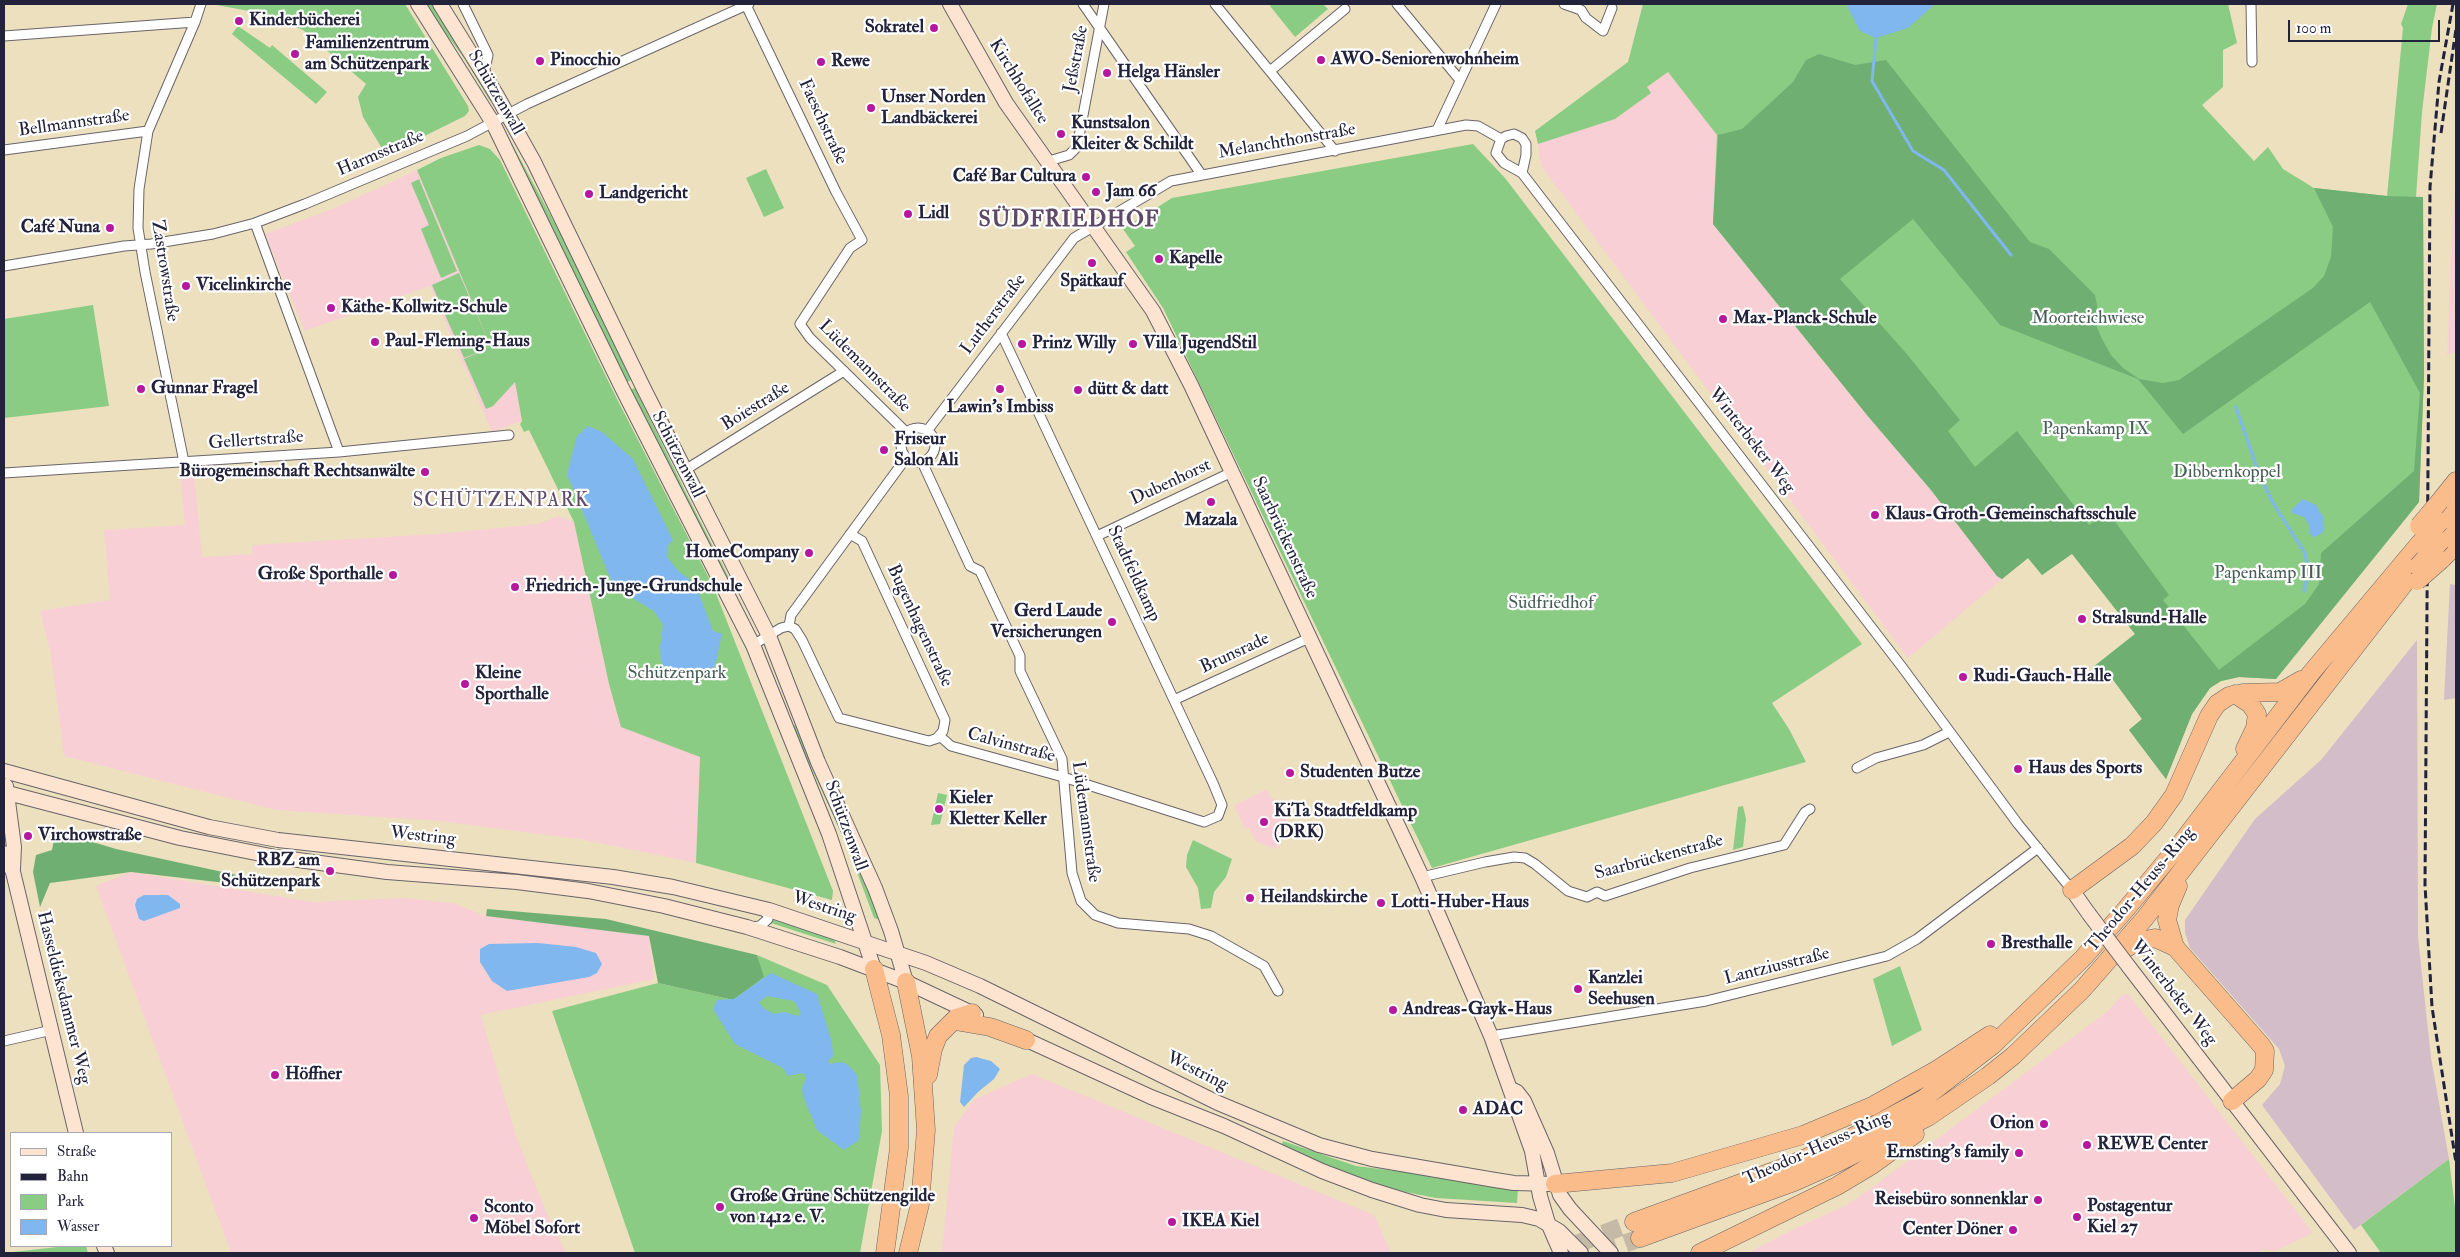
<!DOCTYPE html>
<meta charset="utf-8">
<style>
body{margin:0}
#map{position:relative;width:2460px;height:1257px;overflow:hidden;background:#ede0bf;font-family:"IM FELL Double Pica",serif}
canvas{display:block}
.frame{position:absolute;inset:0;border:5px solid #22223b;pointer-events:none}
.legend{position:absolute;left:10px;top:1132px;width:162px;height:115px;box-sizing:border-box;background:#fff;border:1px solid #a7a7b1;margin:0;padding:6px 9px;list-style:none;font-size:15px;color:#22223b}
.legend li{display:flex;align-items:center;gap:10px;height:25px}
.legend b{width:25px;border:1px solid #a7a7b1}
.scale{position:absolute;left:2288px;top:20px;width:152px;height:22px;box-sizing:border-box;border:2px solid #22223b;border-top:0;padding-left:6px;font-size:15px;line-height:18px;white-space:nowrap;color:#22223b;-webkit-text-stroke:4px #fff;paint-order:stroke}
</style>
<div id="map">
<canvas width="2460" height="1257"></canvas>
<div class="frame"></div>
<ul class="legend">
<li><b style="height:6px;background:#fde4d0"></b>Straße</li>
<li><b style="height:6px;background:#22223b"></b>Bahn</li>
<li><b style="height:14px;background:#8acc84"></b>Park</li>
<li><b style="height:14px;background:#80b7ef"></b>Wasser</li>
</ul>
<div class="scale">100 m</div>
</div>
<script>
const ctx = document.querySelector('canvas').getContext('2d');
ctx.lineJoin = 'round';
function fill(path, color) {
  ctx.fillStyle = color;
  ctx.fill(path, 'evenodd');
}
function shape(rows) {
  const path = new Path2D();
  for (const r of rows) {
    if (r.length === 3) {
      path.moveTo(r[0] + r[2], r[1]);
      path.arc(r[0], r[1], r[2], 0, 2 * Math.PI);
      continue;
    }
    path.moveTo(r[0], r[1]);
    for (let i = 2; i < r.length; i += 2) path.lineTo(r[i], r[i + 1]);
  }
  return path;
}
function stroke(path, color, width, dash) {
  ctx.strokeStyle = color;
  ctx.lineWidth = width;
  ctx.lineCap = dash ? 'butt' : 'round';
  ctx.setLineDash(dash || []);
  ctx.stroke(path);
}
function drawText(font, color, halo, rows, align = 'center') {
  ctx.font = font + ' "IM FELL Double Pica",serif';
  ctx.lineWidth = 4.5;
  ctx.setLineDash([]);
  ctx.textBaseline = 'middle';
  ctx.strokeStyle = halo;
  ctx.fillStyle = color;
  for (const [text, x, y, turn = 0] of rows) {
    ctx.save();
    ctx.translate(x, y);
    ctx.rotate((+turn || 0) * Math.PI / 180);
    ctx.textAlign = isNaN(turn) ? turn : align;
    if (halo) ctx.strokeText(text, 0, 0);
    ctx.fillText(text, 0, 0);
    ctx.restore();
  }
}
fill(shape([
 [1668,72,1718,135,1713,224,1867,415,1931,490,2002,579,1908,658,1541,166,1538,144,1615,119,1650,93,1647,87],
 [2456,168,2456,352,2447,355,2452,235],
 [417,170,492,346,515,382,522,421,492,432,430,286,305,331,265,234,335,208],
 [194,473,202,557,253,554,252,545,437,534,538,524,558,516,574,522,609,684,621,726,700,757,696,863,585,840,440,821,277,810,64,756,51,655,40,611,110,600,104,530,185,525,180,475],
 [1267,789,1271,798,1292,805,1277,849,1256,842,1249,828,1245,829,1234,806],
 [131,872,313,902,404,898,453,903,486,916,649,936,654,979,481,1015,516,1136,544,1207,566,1253,231,1253,96,886],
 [2128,994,2313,1233,2275,1251,2265,1249,2255,1253,1748,1253,1794,1229,1845,1206,1869,1190,2108,1011,2122,995],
 [1032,1074,1374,1215,1391,1253,942,1253,954,1127,975,1099]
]), '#f7cfd4');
fill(shape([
 [2450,584,2456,585,2456,698,2444,700],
 [2417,640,2418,937,2431,1058,2449,1159,2354,1230,2262,1105,2280,1084,2285,1066,2279,1049,2190,948,2185,933,2185,920,2255,819,2321,760]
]), '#d2bdc8');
fill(shape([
 [211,4,405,4,468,106,469,111,465,116,386,155,363,117,358,97,366,84,303,30,260,13],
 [424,4,432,4,492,101,490,101,464,58],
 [1272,4,1323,4,1328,9,1295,37,1270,6],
 [1643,4,2228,4,2237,43,2223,50,2223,87,2202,105,2254,161,2268,147,2283,169,2314,188,2387,196,2403,28,2401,24,2408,4,2437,4,2432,28,2422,112,2416,197,2423,197,2424,376,2419,502,2276,679,2239,677,2221,681,2210,688,2192,714,2166,779,2129,730,2142,719,2111,677,2098,676,2092,668,2135,634,2072,553,2042,575,2028,558,2002,579,1997,576,1931,490,1867,415,1713,224,1717,135,1668,72,1647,87,1651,93,1615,119,1538,144,1535,131,1628,62],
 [238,26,270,48,272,45,327,92,316,104,232,34],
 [512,144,579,268,631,380,627,382,555,233,509,146],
 [1473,144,1505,178,1862,644,1772,703,1789,729,1806,762,1432,868,1163,308,1126,252,1135,246,1123,229,1172,198],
 [479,145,490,149,500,160,618,401,713,586,833,891,832,900,696,863,700,757,621,727,609,684,574,522,529,430,524,432,520,424,522,421,515,382,493,406,486,409,464,359,486,349,464,358,432,285,459,273,491,347,417,170,441,158],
 [766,169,784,208,764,217,746,178],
 [419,179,457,271,441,278,421,229,429,225,411,183],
 [93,305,109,406,4,418,4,319],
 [635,388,687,495,736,592,735,595,630,390],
 [795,725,848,841,877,909,880,920,874,918,848,848,792,726],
 [938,793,947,795,940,824,931,825],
 [1743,806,1746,819,1743,847,1733,850,1738,807],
 [1193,840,1232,859,1226,877,1214,892,1211,908,1201,909,1198,888,1186,867,1187,855],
 [774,916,833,936,836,944,771,923],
 [757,955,827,985,880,1065,882,1131,860,1253,635,1253,552,1011,658,983,733,1000,763,977],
 [1900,966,1922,1030,1892,1046,1873,979],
 [1283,1141,1356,1166,1421,1174,1518,1190,1517,1203,1436,1198,1385,1188,1351,1177,1281,1146],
 [2449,1159,2456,1216,2456,1253,2381,1253,2361,1225],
 [66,1246,86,1246,88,1253,4,1253]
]), '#8acc84');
fill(shape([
 [1819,54,1855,65,1886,60,2030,242,2049,249,2095,295,2097,305,2096,325,2102,339,2111,355,2123,368,2139,379,2163,383,2179,380,2313,288,2324,276,2331,257,2333,227,2314,188,2387,196,2423,197,2424,376,2419,502,2276,679,2239,677,2221,681,2210,688,2192,714,2166,779,2129,730,2142,719,2111,677,2098,676,2092,668,2135,634,2072,554,2042,575,2028,558,2002,579,1997,576,1931,490,1867,415,1713,224,1718,135,1742,129,1793,82,1806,60],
 [1913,219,2000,325,2138,379,2183,434,2370,302,2420,393,2414,471,2321,553,2319,584,2305,604,2219,670,2163,600,2169,595,2108,512,2089,525,2017,431,1975,467,1948,431,1960,420,1906,353,1840,279],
 [56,831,116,849,260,880,260,887,131,872,50,883,40,907,33,872,36,855,52,850],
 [487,909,606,919,757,955,764,977,733,1000,658,983,649,936,486,916]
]), '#6fb072');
fill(shape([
 [1848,4,1935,4,1908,28,1876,38,1860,31,1848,8],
 [588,426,602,432,633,459,673,540,668,545,667,557,679,572,688,578,699,594,713,631,722,634,715,666,702,675,682,676,666,670,661,661,660,648,663,625,654,611,614,587,567,474,577,436],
 [2303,499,2316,505,2323,517,2324,531,2319,535,2314,537,2309,534,2309,525,2304,517,2292,513,2292,509],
 [144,895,168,895,180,904,180,908,144,921,139,919,135,905,137,899],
 [538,943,576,947,596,953,602,964,597,973,589,977,507,991,492,981,480,962,480,949,489,944],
 [771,973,817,994,832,1042,833,1057,828,1060,830,1064,841,1062,847,1064,857,1075,861,1111,859,1140,844,1150,817,1130,804,1098,802,1089,806,1078,803,1073,788,1076,783,1068,735,1044,713,1009,717,1000,734,999],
 [767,996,794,1001,801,1013,798,1016,784,1012,774,1014,763,1008,759,1002],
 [976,1057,991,1061,1000,1069,994,1079,978,1092,964,1107,960,1102,964,1065,971,1058]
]), '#80b7ef');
stroke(shape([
 [1876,38,1872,81,1913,151,1944,170,2011,255],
 [2236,407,2259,474,2273,503,2305,553,2308,571,2304,591]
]), '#80b7ef', 3);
stroke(shape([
 [1553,1253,1634,1222],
 [1600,1253,1640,1238]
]), '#c4baa5', 18, [18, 9]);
const street = shape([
 [463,4,488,55,484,74],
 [1083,4,1201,174],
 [1215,4,1335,151],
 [1397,4,1459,79],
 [1564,4,1581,10,1586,18,1603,31,1612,8],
 [2251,4,2252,62],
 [746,5,836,192,862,240,850,248,800,324,810,338,906,432],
 [4,36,195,22],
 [1270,71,1345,9],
 [1437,130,1496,4],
 [4,150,148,131],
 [1049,161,1069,155,1077,147,1104,4],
 [1522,173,1526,155,1526,144,1522,138,1514,134,1506,136,1501,139,1496,153,1504,163,1522,173,1902,667,2018,824,2072,890],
 [255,223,339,452],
 [4,266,124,246,151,244,213,234,255,223,305,204,467,136,527,104,749,4],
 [918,445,17],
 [927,431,1074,238,1171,181,1466,125,1478,126,1501,139],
 [184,462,145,272,138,228,139,189,148,131,195,22,201,4],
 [922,462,970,566,980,571,1020,656,1020,671,1062,759,1072,873,1081,901,1095,915,1118,923,1189,929,1211,936,1264,966,1278,991],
 [685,470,844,371],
 [4,473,339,452,509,435],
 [850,534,862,541,945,720,943,731,937,738],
 [1097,536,1232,472],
 [789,626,795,629,802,640,839,718,929,741,941,737,951,746,1063,777,1204,822,1218,816,1222,805,1213,783,1001,333],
 [789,626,791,615,906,458],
 [753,645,781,628,789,626],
 [1174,700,1309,638],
 [1857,768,1876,758,1923,745,1949,732],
 [1422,877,1485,862,1514,857,1525,858,1535,864,1568,891,1587,897,1597,892,1605,896,1690,868,1784,845,1805,812,1810,809],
 [752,927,760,926,768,919,768,915,762,909],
 [1491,1036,1706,1001,1887,956,1917,939,2038,848],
 [4,1041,52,1030]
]);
const secondary = shape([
 [418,4,493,123,623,390,753,645,829,834,874,969],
 [440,4,496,94,534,162,643,387,769,636,818,762,875,888,891,931,906,982],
 [950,4,1006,103,1153,311,1191,385,1422,877,1491,1036,1532,1151,1540,1196,1548,1223,1561,1253],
 [4,771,209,827,278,840,613,877,673,887,769,910,926,963,980,986,1218,1103,1319,1145,1372,1159,1495,1180,1514,1183,1555,1184],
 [6,786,14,847,13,869],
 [4,792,180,838,276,857,387,872,517,882,588,891,664,906,747,927,840,957,906,982,976,1015],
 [4,853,13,872,76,1133],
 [2072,890,2089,914],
 [2129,967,2349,1253],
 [1018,1036,1151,1097,1224,1126,1322,1171,1372,1190,1420,1205,1446,1210,1522,1215,1539,1219,1559,1231,1581,1253],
 [1511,1089,1517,1092,1524,1101,1547,1153,1560,1195,1570,1209,1611,1253],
 [104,1246,107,1253]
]);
const highway = shape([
 [2440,501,2456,481],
 [2440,522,2456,506],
 [2441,541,2456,525],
 [2441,560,2456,545],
 [2235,694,2250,704,2257,714,2255,728,2245,749],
 [2072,890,2132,846,2154,823,2174,795,2209,716,2217,704,2229,696,2243,693,2280,692,2301,680],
 [2175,947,2167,920,2170,905,2178,886],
 [2123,950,2137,942,2155,938,2175,947,2261,1045,2265,1051,2264,1070,2258,1079,2232,1101],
 [874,969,891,1035,899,1096,899,1148,885,1253],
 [906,982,921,1056,926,1130,920,1204,908,1253],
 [955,1021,990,1027,1026,1040],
 [928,1075,933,1049,938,1036,956,1018,972,1013],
 [1555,1184,1672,1173,1803,1135,1872,1106,1938,1069,1990,1035],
 [1634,1222,1785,1167,1845,1141,1922,1100,1993,1045,2083,958,2127,908,2181,843,2311,673,2419,544],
 [1640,1238,1794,1182,1839,1162,1928,1117,1988,1076,2013,1056,2082,990,2145,918,2418,566],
 [1700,1253,1837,1186,1872,1165,1915,1134]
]);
stroke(street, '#696469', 11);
stroke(secondary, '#696469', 16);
stroke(highway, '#696469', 19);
stroke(street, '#fff', 9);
stroke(secondary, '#fde4d0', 14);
stroke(highway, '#f9bc8a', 18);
stroke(shape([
 [2453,4,2439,82,2430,187,2425,885,2432,1007,2456,1163],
 [2441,133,2456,29]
]), '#22223b', 3, [8, 4]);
const secondaryBridge = shape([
 [2089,914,2129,967]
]);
const highwayBridge = shape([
 [2419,526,2440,501],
 [2419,544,2440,522],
 [2418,566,2441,541],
 [2417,581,2441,560]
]);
stroke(secondaryBridge, '#696469', 16, []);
stroke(highwayBridge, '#696469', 19, []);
stroke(secondaryBridge, '#fde4d0', 14);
stroke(highwayBridge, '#f9bc8a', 18);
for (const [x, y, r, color] of [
 [239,21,5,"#b5179e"],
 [934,28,5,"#b5179e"],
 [295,54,5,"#b5179e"],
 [1321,60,5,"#b5179e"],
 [540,61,5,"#b5179e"],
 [821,62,5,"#b5179e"],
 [1107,73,5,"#b5179e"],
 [871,108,5,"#b5179e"],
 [1061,134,5,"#b5179e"],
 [1086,177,5,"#b5179e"],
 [1096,192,5,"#b5179e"],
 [589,194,5,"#b5179e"],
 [908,214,5,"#b5179e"],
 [110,228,5,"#b5179e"],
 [1159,259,5,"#b5179e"],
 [1092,263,5,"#b5179e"],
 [186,286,5,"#b5179e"],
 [331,308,5,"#b5179e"],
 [1723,319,5,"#b5179e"],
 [375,342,5,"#b5179e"],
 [1022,344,5,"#b5179e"],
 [1133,344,5,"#b5179e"],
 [141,389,5,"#b5179e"],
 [1000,389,5,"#b5179e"],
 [1078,390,5,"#b5179e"],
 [884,450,5,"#b5179e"],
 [425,472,5,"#b5179e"],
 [1211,502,5,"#b5179e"],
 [1875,515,5,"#b5179e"],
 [809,553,5,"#b5179e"],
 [393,575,5,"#b5179e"],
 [515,587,5,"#b5179e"],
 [2082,619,5,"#b5179e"],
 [1112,622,5,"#b5179e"],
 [1963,677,5,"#b5179e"],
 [465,684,5,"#b5179e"],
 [2018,769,5,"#b5179e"],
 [1290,773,5,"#b5179e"],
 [939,809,5,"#b5179e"],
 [1264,822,5,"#b5179e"],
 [28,836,5,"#b5179e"],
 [330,871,5,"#b5179e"],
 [1250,898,5,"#b5179e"],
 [1381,903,5,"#b5179e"],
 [1991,944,5,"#b5179e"],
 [1578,989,5,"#b5179e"],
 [1393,1010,5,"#b5179e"],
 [275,1075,5,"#b5179e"],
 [1463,1110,5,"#b5179e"],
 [2044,1124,5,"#b5179e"],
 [2087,1145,5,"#b5179e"],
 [2019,1153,5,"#b5179e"],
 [2038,1200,5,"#b5179e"],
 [720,1207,5,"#b5179e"],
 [2077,1217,5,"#b5179e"],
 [474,1218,5,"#b5179e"],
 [1172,1222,5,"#b5179e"],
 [2013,1230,5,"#b5179e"]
]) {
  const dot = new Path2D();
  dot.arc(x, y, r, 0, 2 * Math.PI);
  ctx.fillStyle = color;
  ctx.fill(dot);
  stroke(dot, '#fff', 2);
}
drawText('bold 18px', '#22223b', '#fff', [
 ["Kinderbücherei",249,21],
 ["Sokratel",924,28,"right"],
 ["Familienzentrum",305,44],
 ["am Schützenpark",305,65],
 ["AWO-Seniorenwohnheim",1331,60],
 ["Pinocchio",550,61],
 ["Rewe",831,62],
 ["Helga Hänsler",1117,73],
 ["Unser Norden",881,98],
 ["Landbäckerei",881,119],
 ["Kunstsalon",1071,124],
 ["Kleiter & Schildt",1071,145],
 ["Café Bar Cultura",1076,177,"right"],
 ["Jam 66",1106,192],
 ["Landgericht",599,194],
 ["Lidl",918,214],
 ["Café Nuna",100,228,"right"],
 ["Kapelle",1169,259],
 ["Spätkauf",1092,282,"center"],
 ["Vicelinkirche",196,286],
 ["Käthe-Kollwitz-Schule",341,308],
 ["Max-Planck-Schule",1733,319],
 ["Paul-Fleming-Haus",385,342],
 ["Prinz Willy",1032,344],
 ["Villa JugendStil",1143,344],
 ["Gunnar Fragel",151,389],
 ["dütt & datt",1088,390],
 ["Lawin’s Imbiss",1000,408,"center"],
 ["Friseur",894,440],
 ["Salon Ali",894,461],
 ["Bürogemeinschaft Rechtsanwälte",415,472,"right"],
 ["Klaus-Groth-Gemeinschaftsschule",1885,515],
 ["Mazala",1211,521,"center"],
 ["HomeCompany",799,553,"right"],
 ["Große Sporthalle",383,575,"right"],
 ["Friedrich-Junge-Grundschule",525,587],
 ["Gerd Laude",1102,612,"right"],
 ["Versicherungen",1102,633,"right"],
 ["Stralsund-Halle",2092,619],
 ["Kleine",475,674],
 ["Sporthalle",475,695],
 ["Rudi-Gauch-Halle",1973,677],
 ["Haus des Sports",2028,769],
 ["Studenten Butze",1300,773],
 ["Kieler",949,799],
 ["Kletter Keller",949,820],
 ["KiTa Stadtfeldkamp",1274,812],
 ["(DRK)",1274,833],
 ["Virchowstraße",38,836],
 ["RBZ am",320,861,"right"],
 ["Schützenpark",320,882,"right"],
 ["Heilandskirche",1260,898],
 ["Lotti-Huber-Haus",1391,903],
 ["Bresthalle",2001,944],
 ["Kanzlei",1588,979],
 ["Seehusen",1588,1000],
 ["Andreas-Gayk-Haus",1403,1010],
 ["Höffner",285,1075],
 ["ADAC",1473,1110],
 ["Orion",2034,1124,"right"],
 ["REWE Center",2097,1145],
 ["Ernsting's family",2009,1153,"right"],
 ["Große Grüne Schützengilde",730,1197],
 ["von 1412 e. V.",730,1218],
 ["Reisebüro sonnenklar",2028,1200,"right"],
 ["Postagentur",2087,1207],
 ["Kiel 27",2087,1228],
 ["Sconto",484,1208],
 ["Möbel Sofort",484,1229],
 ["IKEA Kiel",1182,1222],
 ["Center Döner",2003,1230,"right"]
], 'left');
drawText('18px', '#22223b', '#fff', [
 ["Jeßstraße",1077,59,-79],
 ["Kirchhofallee",1018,82,58],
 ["Schützenwall",495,93,60],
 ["Faeschstraße",822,122,65],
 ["Bellmannstraße",74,124,-8],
 ["Melanchthonstraße",1287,142,-10],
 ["Harmsstraße",381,154,-23],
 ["Zastrowstraße",164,271,81],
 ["Lutherstraße",994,315,-53],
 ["Lüdemannstraße",864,367,45],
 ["Boiestraße",756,407,-32],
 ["Gellertstraße",256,441,-4],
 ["Winterbeker Weg",1751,441,52],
 ["Schützenwall",677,455,63],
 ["Dubenhorst",1171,483,-25],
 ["Saarbrückenstraße",1284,538,65],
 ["Stadtfeldkamp",1133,574,65],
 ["Bugenhagenstraße",919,626,65],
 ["Brunsrade",1235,654,-25],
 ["Calvinstraße",1011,746,15],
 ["Lüdemannstraße",1085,822,82],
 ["Schützenwall",845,826,70],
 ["Westring",423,837,6],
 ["Saarbrückenstraße",1659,858,-15],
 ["Theodor-Heuss-Ring",2141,890,-50],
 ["Westring",824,908,18],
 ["Lantziusstraße",1777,967,-14],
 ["Winterbeker Weg",2173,993,52],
 ["Hasseldieksdammer Weg",63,998,76],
 ["Westring",1197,1072,26],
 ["Theodor-Heuss-Ring",1817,1149,-24]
]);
drawText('18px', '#465e55', '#fff', [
 ["Moorteichwiese",2088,319],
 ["Papenkamp IX",2096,430],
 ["Dibbernkoppel",2227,473],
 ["Papenkamp III",2268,574],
 ["Südfriedhof",1551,604],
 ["Schützenpark",677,674]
]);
ctx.letterSpacing = '1px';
drawText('19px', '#5e4a68', '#fff', [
 ["SCHÜTZENPARK",501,502]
]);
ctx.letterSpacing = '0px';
ctx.letterSpacing = '1px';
drawText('bold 22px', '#5e4a68', '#fff', [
 ["SÜDFRIEDHOF",1069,221]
]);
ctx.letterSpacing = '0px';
</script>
